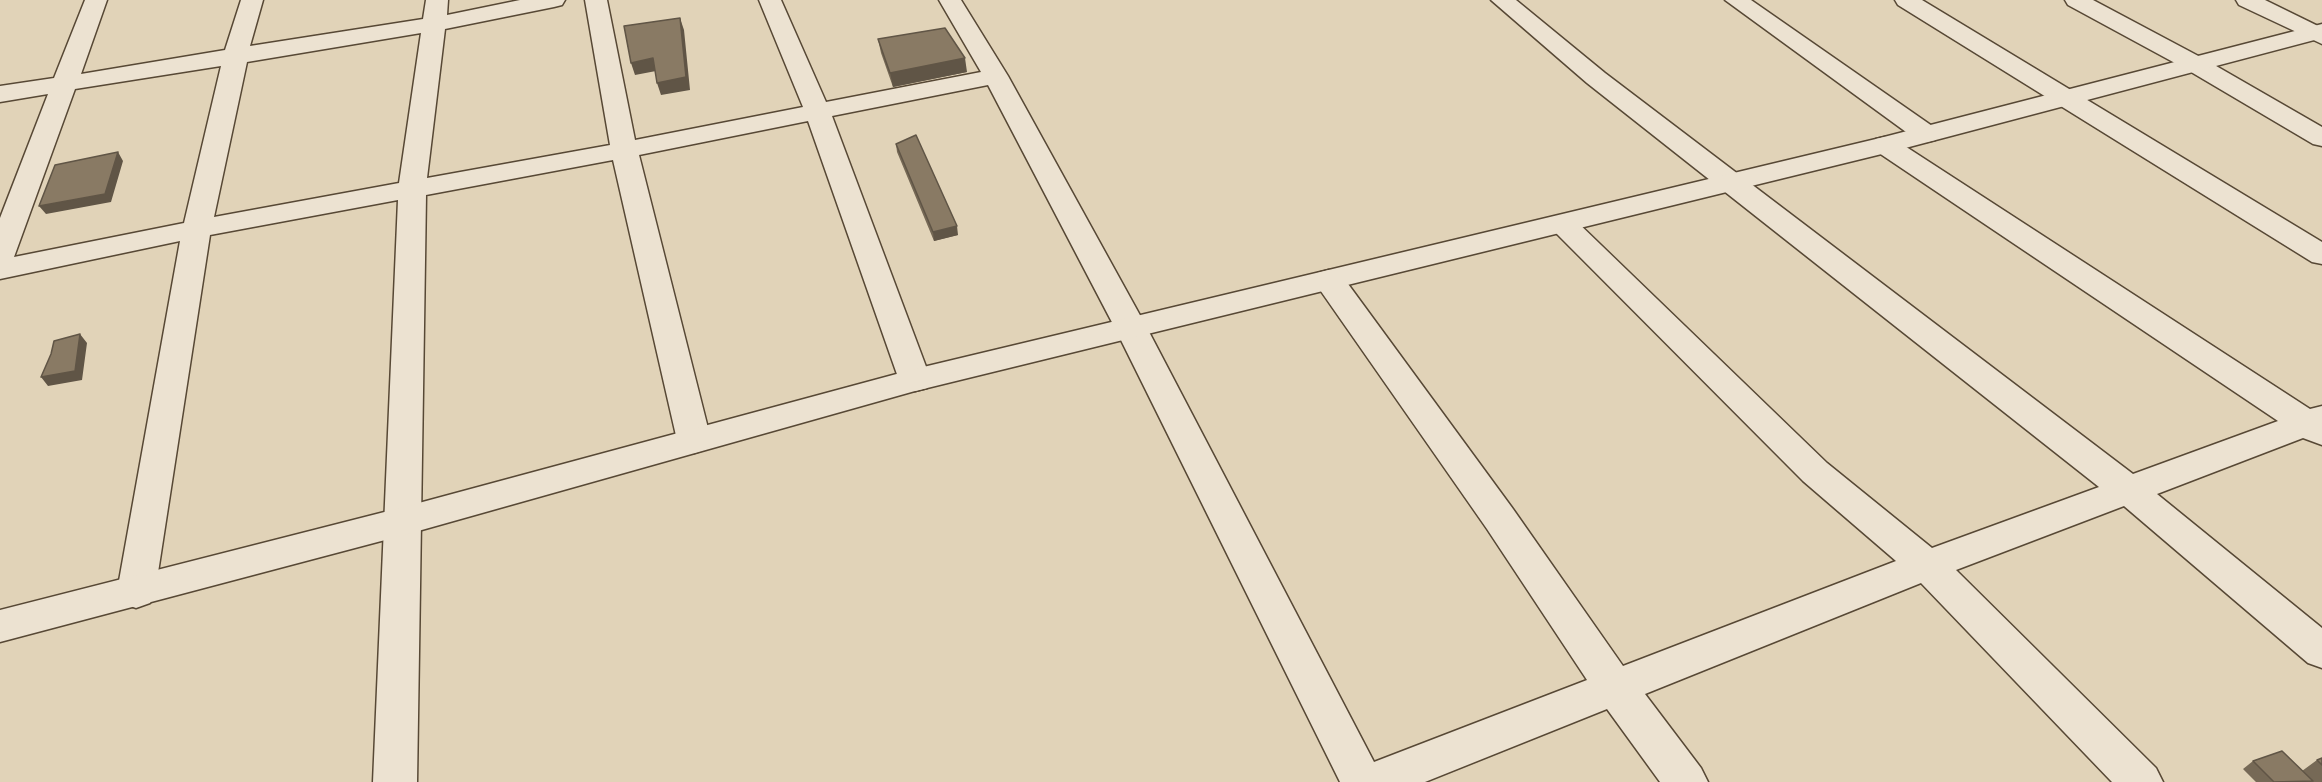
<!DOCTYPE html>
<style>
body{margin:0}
canvas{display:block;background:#e1d3b8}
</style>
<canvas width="2322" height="782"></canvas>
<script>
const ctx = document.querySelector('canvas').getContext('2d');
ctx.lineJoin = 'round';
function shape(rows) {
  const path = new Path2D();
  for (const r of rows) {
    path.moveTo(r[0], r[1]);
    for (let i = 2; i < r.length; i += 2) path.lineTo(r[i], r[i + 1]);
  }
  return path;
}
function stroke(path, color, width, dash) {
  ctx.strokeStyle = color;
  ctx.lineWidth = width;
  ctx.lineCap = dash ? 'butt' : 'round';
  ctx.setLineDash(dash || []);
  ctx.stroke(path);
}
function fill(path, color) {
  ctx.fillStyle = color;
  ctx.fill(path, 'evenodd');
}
const minor = shape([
 [85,0,107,0,81,74,225,50,241,0,263,0,250,46,423,19,426,0,448,0,447,15,520,0,565,0,562,5,554,7,445,29,427,178,610,145,585,0,607,0,635,140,803,107,759,0,781,0,826,102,981,72,939,0,961,0,1008,76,1147,328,1374,762,1587,680,1487,529,1318,287,1314,280,1318,273,1329,270,1340,273,1513,509,1623,666,1896,561,1803,481,1553,230,1549,224,1553,218,1563,215,1573,218,1827,463,1932,548,2099,487,1587,83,1491,0,1516,0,1605,73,2133,474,2278,421,1876,151,1872,145,1876,139,1885,137,1894,139,2310,409,2322,406,2322,445,2303,438,2157,494,2322,628,2322,668,2308,663,2124,506,1956,570,2156,768,2163,782,2112,782,1921,583,1645,694,1701,768,1708,782,1660,782,1607,709,1425,782,1340,782,1115,328,988,85,832,116,931,380,927,388,915,391,903,388,899,380,808,121,639,155,711,440,706,449,694,453,682,449,677,440,613,160,426,195,417,782,373,782,398,200,210,235,155,592,150,603,136,608,122,603,117,592,180,241,0,279,0,218,48,94,0,102,0,86,54,78,85,0],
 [421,33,399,183,214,217,247,62,421,33],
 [221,66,184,223,14,257,75,89,221,66],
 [1725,0,1751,0,1935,128,1939,134,1935,140,1926,142,1917,140,1725,0],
 [1895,0,1922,0,2322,242,2322,264,2312,262,1898,5,1895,0],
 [2065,0,2093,0,2204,59,2322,127,2322,146,2313,144,2186,69,2068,5,2065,0],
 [2236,0,2265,0,2322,28,2322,44,2239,5,2236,0]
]);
const tertiary = shape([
 [2322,24,2322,38,1894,151,915,391,404,535,0,642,0,610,404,507,915,369,1880,138,2322,24]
]);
stroke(minor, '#574835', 3);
stroke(tertiary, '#574835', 3);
fill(minor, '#ece2d1');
fill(tertiary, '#ece2d1');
fill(shape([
 [878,39,967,72,893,87,881,53],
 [896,144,958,235,934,241,897,152],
 [2322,758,2322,782,2256,782,2243,769,2253,761,2302,771,2317,760]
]), '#766956');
fill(shape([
 [680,18,684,30,690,90,661,95,657,83],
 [653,58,656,71,635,75,631,63],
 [965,58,967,72,893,87,890,73],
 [118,152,123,161,111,202,46,214,39,206],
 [957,226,958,235,934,241,933,232],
 [80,334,87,343,82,380,48,386,41,377]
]), '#605546');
const building = shape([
 [680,18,686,77,657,83,653,58,631,63,624,26,680,18],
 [945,28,965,58,890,73,878,39,945,28],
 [916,135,957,226,933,232,896,144,916,135],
 [118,152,105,194,39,206,55,165,118,152],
 [80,334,75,371,41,377,51,354,54,341,80,334],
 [2282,751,2313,781,2274,782,2253,761,2282,751],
 [2322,758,2322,765,2317,760,2322,758]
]);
fill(building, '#897a64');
stroke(building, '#605546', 1.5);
</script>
